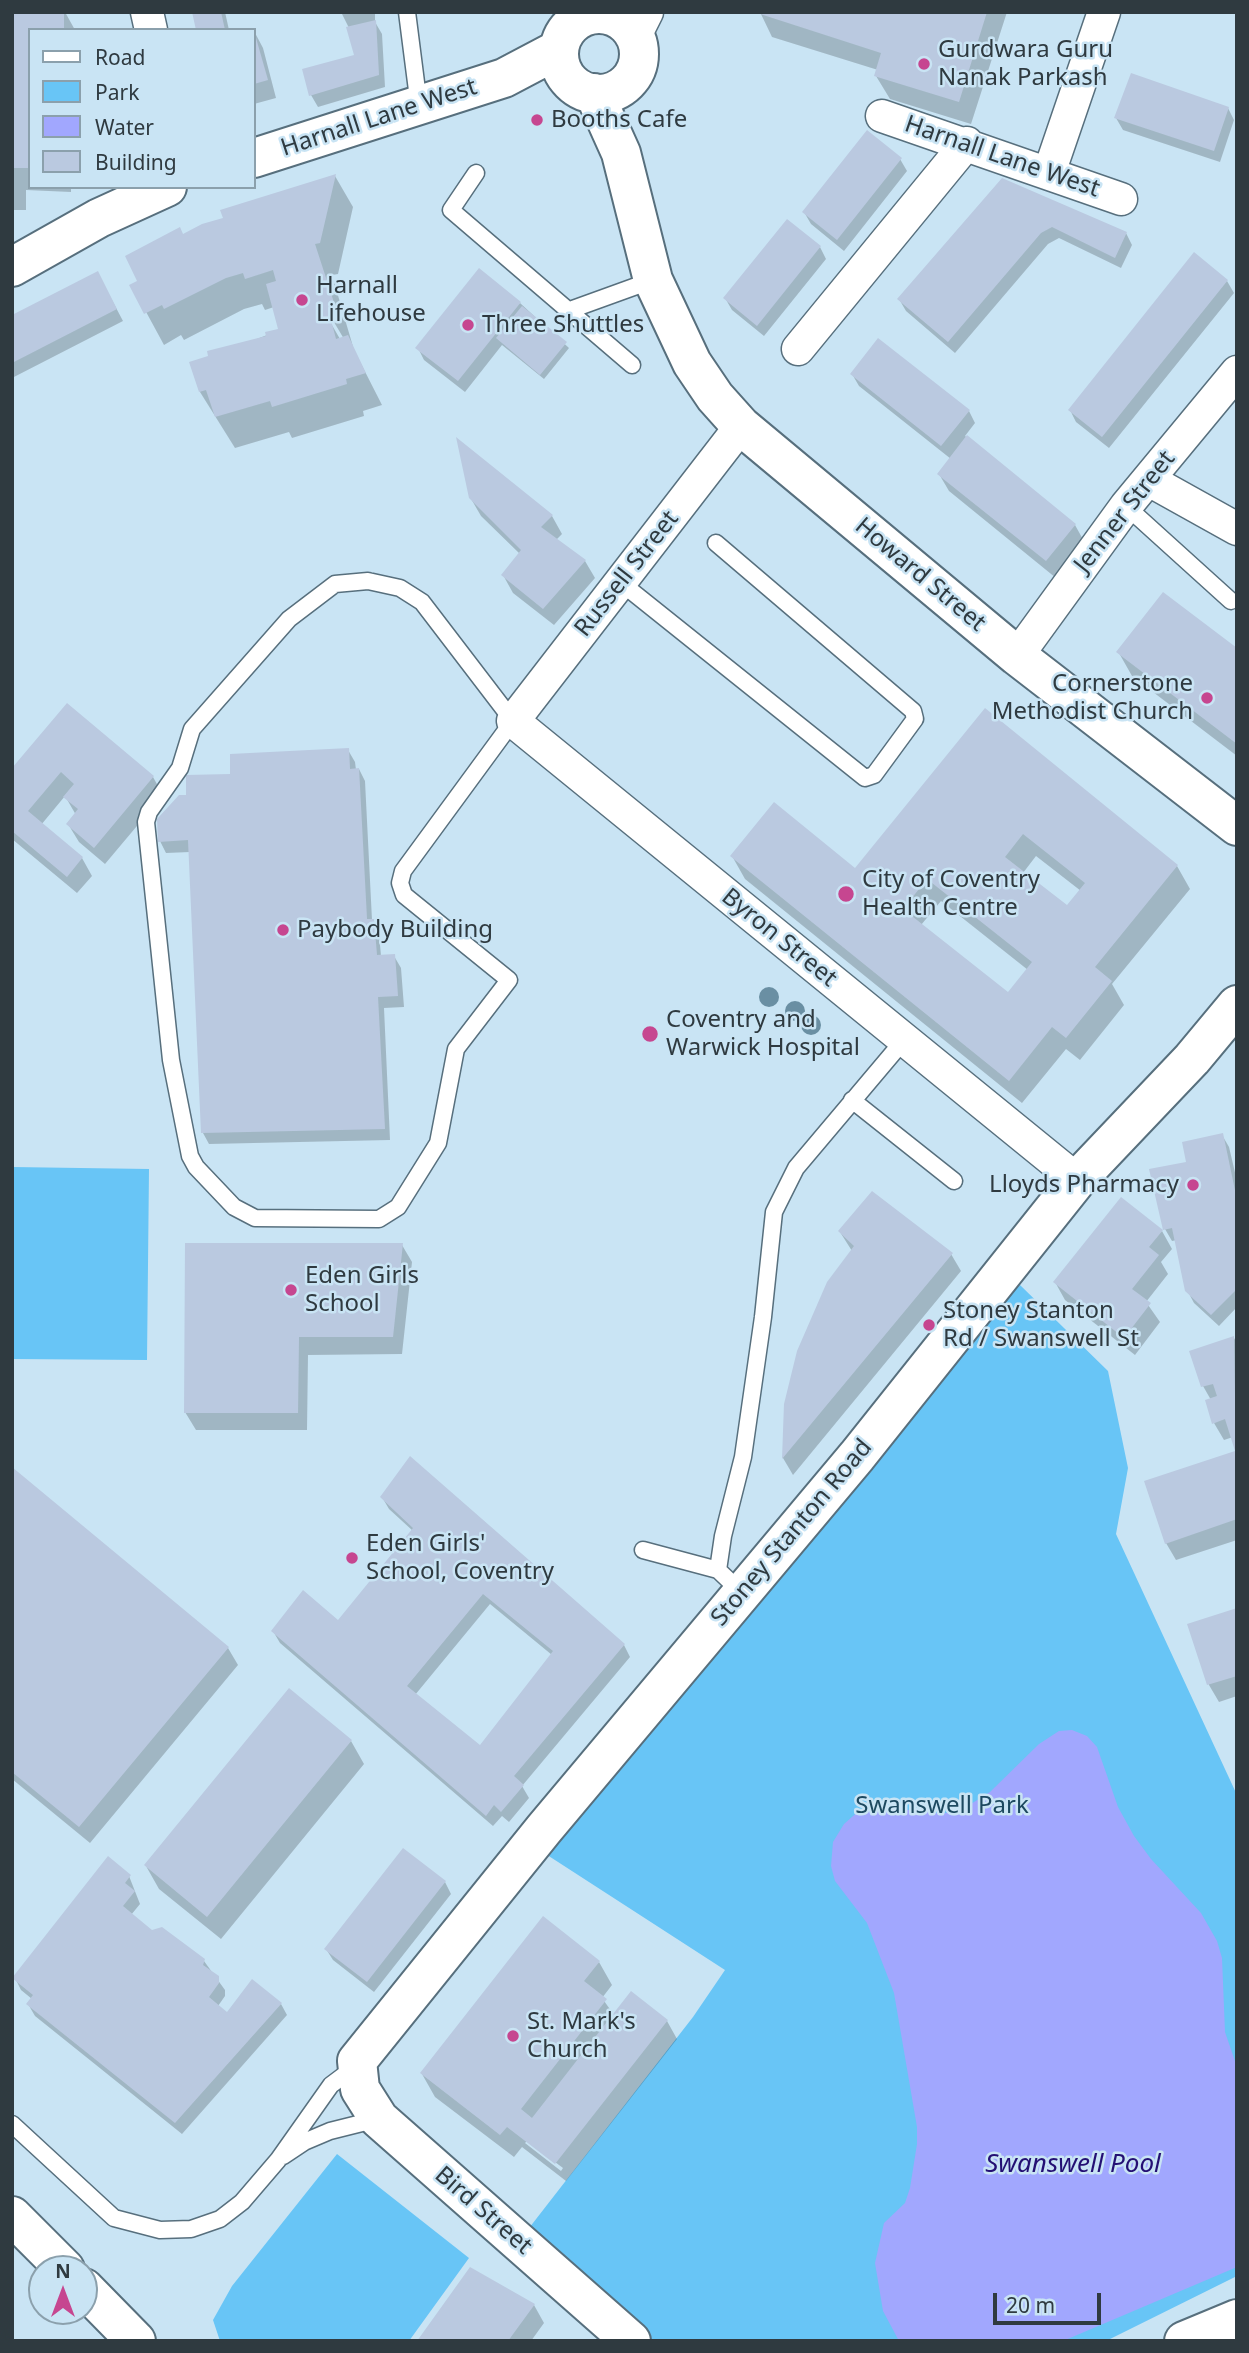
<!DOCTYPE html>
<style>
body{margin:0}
#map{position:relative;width:1249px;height:2353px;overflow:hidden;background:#c9e4f4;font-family:"Noto Sans",sans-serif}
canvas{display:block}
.frame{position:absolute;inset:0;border:14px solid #2f3a40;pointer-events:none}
.legend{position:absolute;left:28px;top:28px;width:228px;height:161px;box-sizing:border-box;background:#c9e4f4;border:2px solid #8ba0ac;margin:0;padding:9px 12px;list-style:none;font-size:21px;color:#2f3a40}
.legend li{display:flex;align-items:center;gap:14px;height:35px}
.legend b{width:35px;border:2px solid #8ba0ac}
.north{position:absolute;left:28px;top:2255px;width:70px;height:70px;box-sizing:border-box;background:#c9e4f4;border:2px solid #8ba0ac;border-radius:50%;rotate:0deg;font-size:19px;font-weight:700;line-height:28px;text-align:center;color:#2f3a40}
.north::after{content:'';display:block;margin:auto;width:24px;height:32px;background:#c64690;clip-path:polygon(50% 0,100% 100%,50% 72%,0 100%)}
.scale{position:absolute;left:993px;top:2293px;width:108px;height:32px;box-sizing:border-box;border:4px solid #2f3a40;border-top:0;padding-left:9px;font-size:21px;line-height:24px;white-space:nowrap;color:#2f3a40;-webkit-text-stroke:5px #c9e4f4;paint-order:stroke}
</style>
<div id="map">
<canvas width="1249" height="2353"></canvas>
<div class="frame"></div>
<ul class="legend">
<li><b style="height:9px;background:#fff"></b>Road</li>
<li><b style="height:19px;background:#68c5f6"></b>Park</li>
<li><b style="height:19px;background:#a1a7fe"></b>Water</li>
<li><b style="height:19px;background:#bac9e0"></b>Building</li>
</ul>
<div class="north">N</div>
<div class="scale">20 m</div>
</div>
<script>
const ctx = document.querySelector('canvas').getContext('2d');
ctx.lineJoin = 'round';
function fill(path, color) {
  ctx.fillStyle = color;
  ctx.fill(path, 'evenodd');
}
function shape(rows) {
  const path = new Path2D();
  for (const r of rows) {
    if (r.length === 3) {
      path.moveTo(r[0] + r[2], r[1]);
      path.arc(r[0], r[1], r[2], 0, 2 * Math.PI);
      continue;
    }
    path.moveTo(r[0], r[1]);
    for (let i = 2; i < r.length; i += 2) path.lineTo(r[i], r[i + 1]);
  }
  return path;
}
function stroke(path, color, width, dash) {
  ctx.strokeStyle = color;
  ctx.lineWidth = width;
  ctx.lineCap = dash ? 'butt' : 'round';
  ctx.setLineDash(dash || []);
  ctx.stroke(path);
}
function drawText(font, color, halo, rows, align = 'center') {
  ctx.font = font + ' "Noto Sans",sans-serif';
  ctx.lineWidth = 5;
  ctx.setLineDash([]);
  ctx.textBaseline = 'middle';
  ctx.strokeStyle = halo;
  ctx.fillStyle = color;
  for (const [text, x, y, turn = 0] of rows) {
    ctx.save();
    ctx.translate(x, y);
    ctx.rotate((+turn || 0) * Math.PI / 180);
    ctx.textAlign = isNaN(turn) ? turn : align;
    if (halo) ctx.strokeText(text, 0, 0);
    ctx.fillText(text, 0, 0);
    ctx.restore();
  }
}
fill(shape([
 [12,1167,149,1169,147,1360,12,1359],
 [1020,1285,1108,1371,1128,1468,1116,1534,1237,1795,1237,2276,1106,2341,644,2341,526,2232,693,2017,725,1970,541,1851,1008,1293],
 [337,2154,469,2258,409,2341,220,2341,213,2320,232,2286]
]), '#68c5f6');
fill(shape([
 [1072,1730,1087,1736,1097,1747,1118,1807,1134,1836,1151,1859,1201,1913,1217,1941,1222,1958,1225,2032,1237,2067,1237,2267,1063,2341,899,2341,883,2311,875,2263,884,2223,905,2203,910,2188,917,2144,917,2127,894,1993,867,1923,835,1881,831,1866,833,1842,844,1824,861,1809,917,1810,942,1814,966,1807,990,1792,1039,1744,1059,1731]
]), '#a1a7fe');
fill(shape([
 [12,12,65,12,75,30,30,30,30,187,71,187,71,192,26,190,26,210,12,210],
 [194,12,225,12,229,30,198,30],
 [341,12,375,12,375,22,382,34,385,87,318,107,311,95,356,56,349,28],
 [760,12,1007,12,971,124,890,99,876,76,878,70,772,37],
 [254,31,263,48,276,98,254,104],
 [1228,108,1234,120,1220,162,1123,130,1116,118],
 [900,159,907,171,844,251,811,224,804,212],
 [335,176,353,207,338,274,332,275,354,350,382,405,363,411,364,416,292,438,289,432,235,448,200,392,210,357,280,330,274,307,265,310,262,304,244,309,184,340,181,335,164,345,132,286,140,282,183,236],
 [328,312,344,339,340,339,325,313],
 [1002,180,1126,233,1132,245,1121,268,1059,238,1048,244,955,353,906,311,899,299],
 [820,247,826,259,764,336,732,310,725,298],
 [1195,255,1227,281,1234,293,1109,448,1076,422,1070,410],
 [104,285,123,321,12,378,12,317],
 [520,303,569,348,544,379,502,345,465,392,424,360,418,348],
 [852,374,969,411,975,423,965,436,1075,525,1085,543,1056,578,949,491,939,474,951,459,859,386],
 [470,497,552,516,562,534,556,540,585,561,595,578,554,625,513,593,503,575,520,554,481,516],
 [1237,650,1237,756,1132,676,1119,653],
 [67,706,153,777,163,795,105,864,79,842,68,824,76,815,65,796,41,825,82,858,92,876,77,893,12,839,12,771],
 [985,711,1177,866,1190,889,1112,984,1124,1005,1080,1060,1066,1049,1022,1103,745,879,732,856,856,871],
 [1036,856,1081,891,1067,908,1023,873],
 [941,901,1028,970,1008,994,921,925],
 [348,750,355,762,356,770,359,769,365,781,372,920,379,933,381,956,394,956,401,968,404,1007,384,1008,390,1140,209,1144,203,1133,190,852,166,853,160,841,187,797,231,775],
 [1222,1135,1229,1147,1237,1181,1237,1307,1219,1326,1194,1303,1187,1290,1177,1240,1172,1241,1165,1229,1188,1163],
 [1162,1231,1172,1249,1161,1262,1168,1274,1146,1302,1160,1322,1135,1355,1065,1300,1055,1282],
 [840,1232,951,1254,961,1271,793,1475,783,1458,786,1404,819,1302,852,1251],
 [402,1245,412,1262,402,1354,308,1355,307,1430,196,1430,185,1412],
 [1234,1338,1237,1343,1237,1449,1233,1437,1224,1440,1214,1423,1211,1400,1203,1386],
 [1237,1452,1237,1540,1176,1560,1166,1543,1146,1482],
 [12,1469,228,1648,238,1665,90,1843,12,1779],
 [382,1497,624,1645,630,1657,522,1786,529,1798,509,1822,502,1816,493,1826,280,1643,273,1631,339,1622,413,1531,389,1509],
 [490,1604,552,1655,480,1747,415,1695],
 [1237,1609,1237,1696,1219,1702,1209,1685,1189,1625],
 [351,1741,364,1764,221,1939,159,1889,146,1866],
 [129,1876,140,1904,131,1915,151,1932,204,1961,225,1990,225,1996,218,2006,227,2014,281,2004,287,2015,182,2134,35,2016,28,2004,32,1999,21,1990,15,1978],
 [445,1882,451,1894,374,1992,333,1960,326,1949],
 [599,1962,612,1985,602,1998,614,2015,667,2021,677,2039,566,2181,522,2147,514,2157,435,2097,422,2074],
 [527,2141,563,2168,561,2171,525,2143],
 [534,2305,544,2323,531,2341,419,2341]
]), '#0003');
fill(shape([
 [12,12,64,12,64,30,30,30,30,168,12,168],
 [192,12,221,12,225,30,196,30],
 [754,12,987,12,959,102,874,76,881,53],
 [376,20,379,75,309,96,302,69,354,55,346,27],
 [254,31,268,80,254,84],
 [1131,73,1229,107,1214,151,1114,118],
 [867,130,902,158,837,240,802,212],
 [336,174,320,243,315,244,339,318,331,320,336,339,348,335,366,373,346,379,347,384,272,407,270,401,215,417,206,390,199,392,189,362,208,356,207,351,266,336,265,332,278,329,266,284,276,281,273,270,245,279,243,273,226,278,164,309,162,305,144,314,129,285,137,281,125,256,180,227,183,234,202,224,223,218,220,210],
 [1002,178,1127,232,1115,258,1052,227,1041,233,948,342,897,299],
 [787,219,821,246,757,326,723,298],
 [1194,252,1228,280,1102,437,1068,410],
 [479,268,521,302,458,381,415,348],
 [98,271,117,309,12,363,12,315],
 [522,306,567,342,540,375,496,338],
 [878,338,970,410,941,446,850,374],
 [967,435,1076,524,1046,561,937,474],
 [456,437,553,515,541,527,586,560,543,609,501,575,521,550,469,498],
 [1163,592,1237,648,1237,744,1116,652],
 [67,703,154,776,94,848,66,824,78,809,63,797,74,784,61,772,28,811,83,857,67,877,12,831,12,768],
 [985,708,1178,865,1095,967,1112,981,1066,1038,1052,1027,1009,1081,730,856,774,802,855,868],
 [1023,834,1085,883,1067,905,1005,857],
 [927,879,1032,962,1008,992,903,909],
 [349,748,350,769,359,768,367,919,374,919,377,955,395,954,398,996,378,997,385,1129,201,1133,188,840,158,842,157,819,179,795,186,795,186,775,230,774,230,754],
 [1223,1133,1237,1200,1237,1289,1211,1315,1185,1291,1172,1228,1163,1230,1149,1169,1186,1162,1182,1142],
 [872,1191,953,1253,782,1459,784,1404,797,1351,827,1282,854,1246,838,1231],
 [1121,1197,1163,1230,1149,1247,1159,1255,1132,1289,1151,1303,1124,1338,1053,1282],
 [185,1243,403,1243,393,1337,299,1337,298,1413,184,1413],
 [1234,1336,1237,1519,1165,1544,1144,1481,1235,1451,1225,1419,1212,1424,1205,1400,1217,1396,1213,1384,1201,1387,1189,1351],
 [410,1456,625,1644,514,1776,524,1785,501,1812,494,1805,486,1816,271,1631,303,1590,338,1620,413,1528,380,1497],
 [483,1594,553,1651,480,1745,407,1686],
 [12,1467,229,1647,79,1827,12,1772],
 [1237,1608,1237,1676,1207,1685,1187,1624],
 [289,1688,352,1740,207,1917,144,1865],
 [403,1848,446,1881,367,1982,324,1949],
 [108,1856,131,1875,125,1883,135,1891,123,1906,152,1930,162,1927,205,1959,203,1965,219,1976,219,1983,209,1997,227,2012,252,1979,282,2003,175,2123,26,2004,33,1995,12,1978],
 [543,1916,600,1961,584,1981,607,1999,521,2109,532,2118,631,1991,668,2020,555,2164,507,2127,500,2135,420,2073],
 [470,2267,535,2304,508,2341,417,2341]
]), '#bac9e0');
const service = shape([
 [407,12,419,106],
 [476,173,451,210,632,365],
 [570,310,653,280],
 [1126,506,1231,601],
 [368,581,400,588,422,602,513,721,403,871,400,883,404,895,509,980,456,1049,438,1143,398,1207,379,1219,255,1218,234,1207,196,1167,190,1156,171,1060,146,822,149,812,180,768,192,729,289,619,335,584,368,581],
 [620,582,865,778,874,775,915,719,913,711,716,543],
 [852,1100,954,1181],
 [643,1550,718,1570,741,1592],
 [718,1570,723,1536,743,1457,763,1317,774,1212,796,1168,904,1040],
 [12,2124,114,2218,160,2230,191,2229,220,2219,242,2202,278,2160,331,2085,355,2067],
 [283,2156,304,2142,330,2131,378,2119]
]);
const minor = shape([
 [147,12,151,30],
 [599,12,599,14],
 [635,36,647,12],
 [882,116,1121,199],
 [1049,173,1104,12],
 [798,349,967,143],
 [741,426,513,721,1077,1180],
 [1149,480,1237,529],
 [1017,656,1126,506,1237,372]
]);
const tertiary = shape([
 [599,54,40],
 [594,93,621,153,653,280,692,363,715,397,741,426,1017,656,1237,826],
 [254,158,504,78,559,49],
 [12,267,99,218,167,187]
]);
const secondary = shape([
 [631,2341,379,2119,360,2089,357,2061,544,1829,857,1456,1077,1180,1192,1059,1237,1005],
 [1184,2341,1237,2319]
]);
const trunk = shape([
 [12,2216,65,2269],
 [84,2288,136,2341]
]);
stroke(service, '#576f7d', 19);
stroke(minor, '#576f7d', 35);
stroke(tertiary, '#576f7d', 42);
stroke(secondary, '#576f7d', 42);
stroke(trunk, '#576f7d', 42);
stroke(service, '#fff', 16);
stroke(minor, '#fff', 32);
stroke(tertiary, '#fff', 38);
stroke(secondary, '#fff', 38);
stroke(trunk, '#fff', 38);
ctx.fillStyle = '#6a8fa3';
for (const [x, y] of [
 [769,997],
 [795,1011],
 [811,1025]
]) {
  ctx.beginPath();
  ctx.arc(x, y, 10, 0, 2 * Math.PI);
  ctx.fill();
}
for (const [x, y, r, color] of [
 [924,64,7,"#c64690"],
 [537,120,7,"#c64690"],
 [302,300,7,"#c64690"],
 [468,325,7,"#c64690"],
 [1207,698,7,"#c64690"],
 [846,894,9,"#c64690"],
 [283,930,7,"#c64690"],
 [650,1034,9,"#c64690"],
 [1193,1185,7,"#c64690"],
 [291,1290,7,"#c64690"],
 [929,1325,7,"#c64690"],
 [352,1558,7,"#c64690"],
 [513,2036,7,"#c64690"]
]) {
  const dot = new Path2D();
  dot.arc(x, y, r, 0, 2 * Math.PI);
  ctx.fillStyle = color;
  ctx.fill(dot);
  stroke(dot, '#c9e4f4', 2.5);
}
drawText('24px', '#2f3a40', '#c9e4f4', [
 ["Gurdwara Guru",938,50],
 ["Nanak Parkash",938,78],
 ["Booths Cafe",551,120],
 ["Harnall",316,286],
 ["Lifehouse",316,314],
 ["Three Shuttles",482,325],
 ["Cornerstone",1193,684,"right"],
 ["Methodist Church",1193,712,"right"],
 ["City of Coventry",862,880],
 ["Health Centre",862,908],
 ["Paybody Building",297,930],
 ["Coventry and",666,1020],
 ["Warwick Hospital",666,1048],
 ["Lloyds Pharmacy",1179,1185,"right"],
 ["Eden Girls",305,1276],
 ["School",305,1304],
 ["Stoney Stanton",943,1311],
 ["Rd / Swanswell St",943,1339],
 ["Eden Girls'",366,1544],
 ["School, Coventry",366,1572],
 ["St. Mark's",527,2022],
 ["Church",527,2050]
], 'left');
drawText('24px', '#2f3a40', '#c9e4f4', [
 ["Harnall Lane West",379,118,-18],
 ["Harnall Lane West",1002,157,19],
 ["Jenner Street",1125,512,-52],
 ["Russell Street",627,574,-52],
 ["Howard Street",920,575,40],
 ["Byron Street",779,938,39],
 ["Stoney Stanton Road",792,1533,-50],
 ["Bird Street",483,2211,41]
]);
drawText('24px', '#1d4960', '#c9e4f4', [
 ["Swanswell Park",942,1806]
]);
drawText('italic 26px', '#241074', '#c9e4f4', [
 ["Swanswell Pool",1073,2165]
]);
</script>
